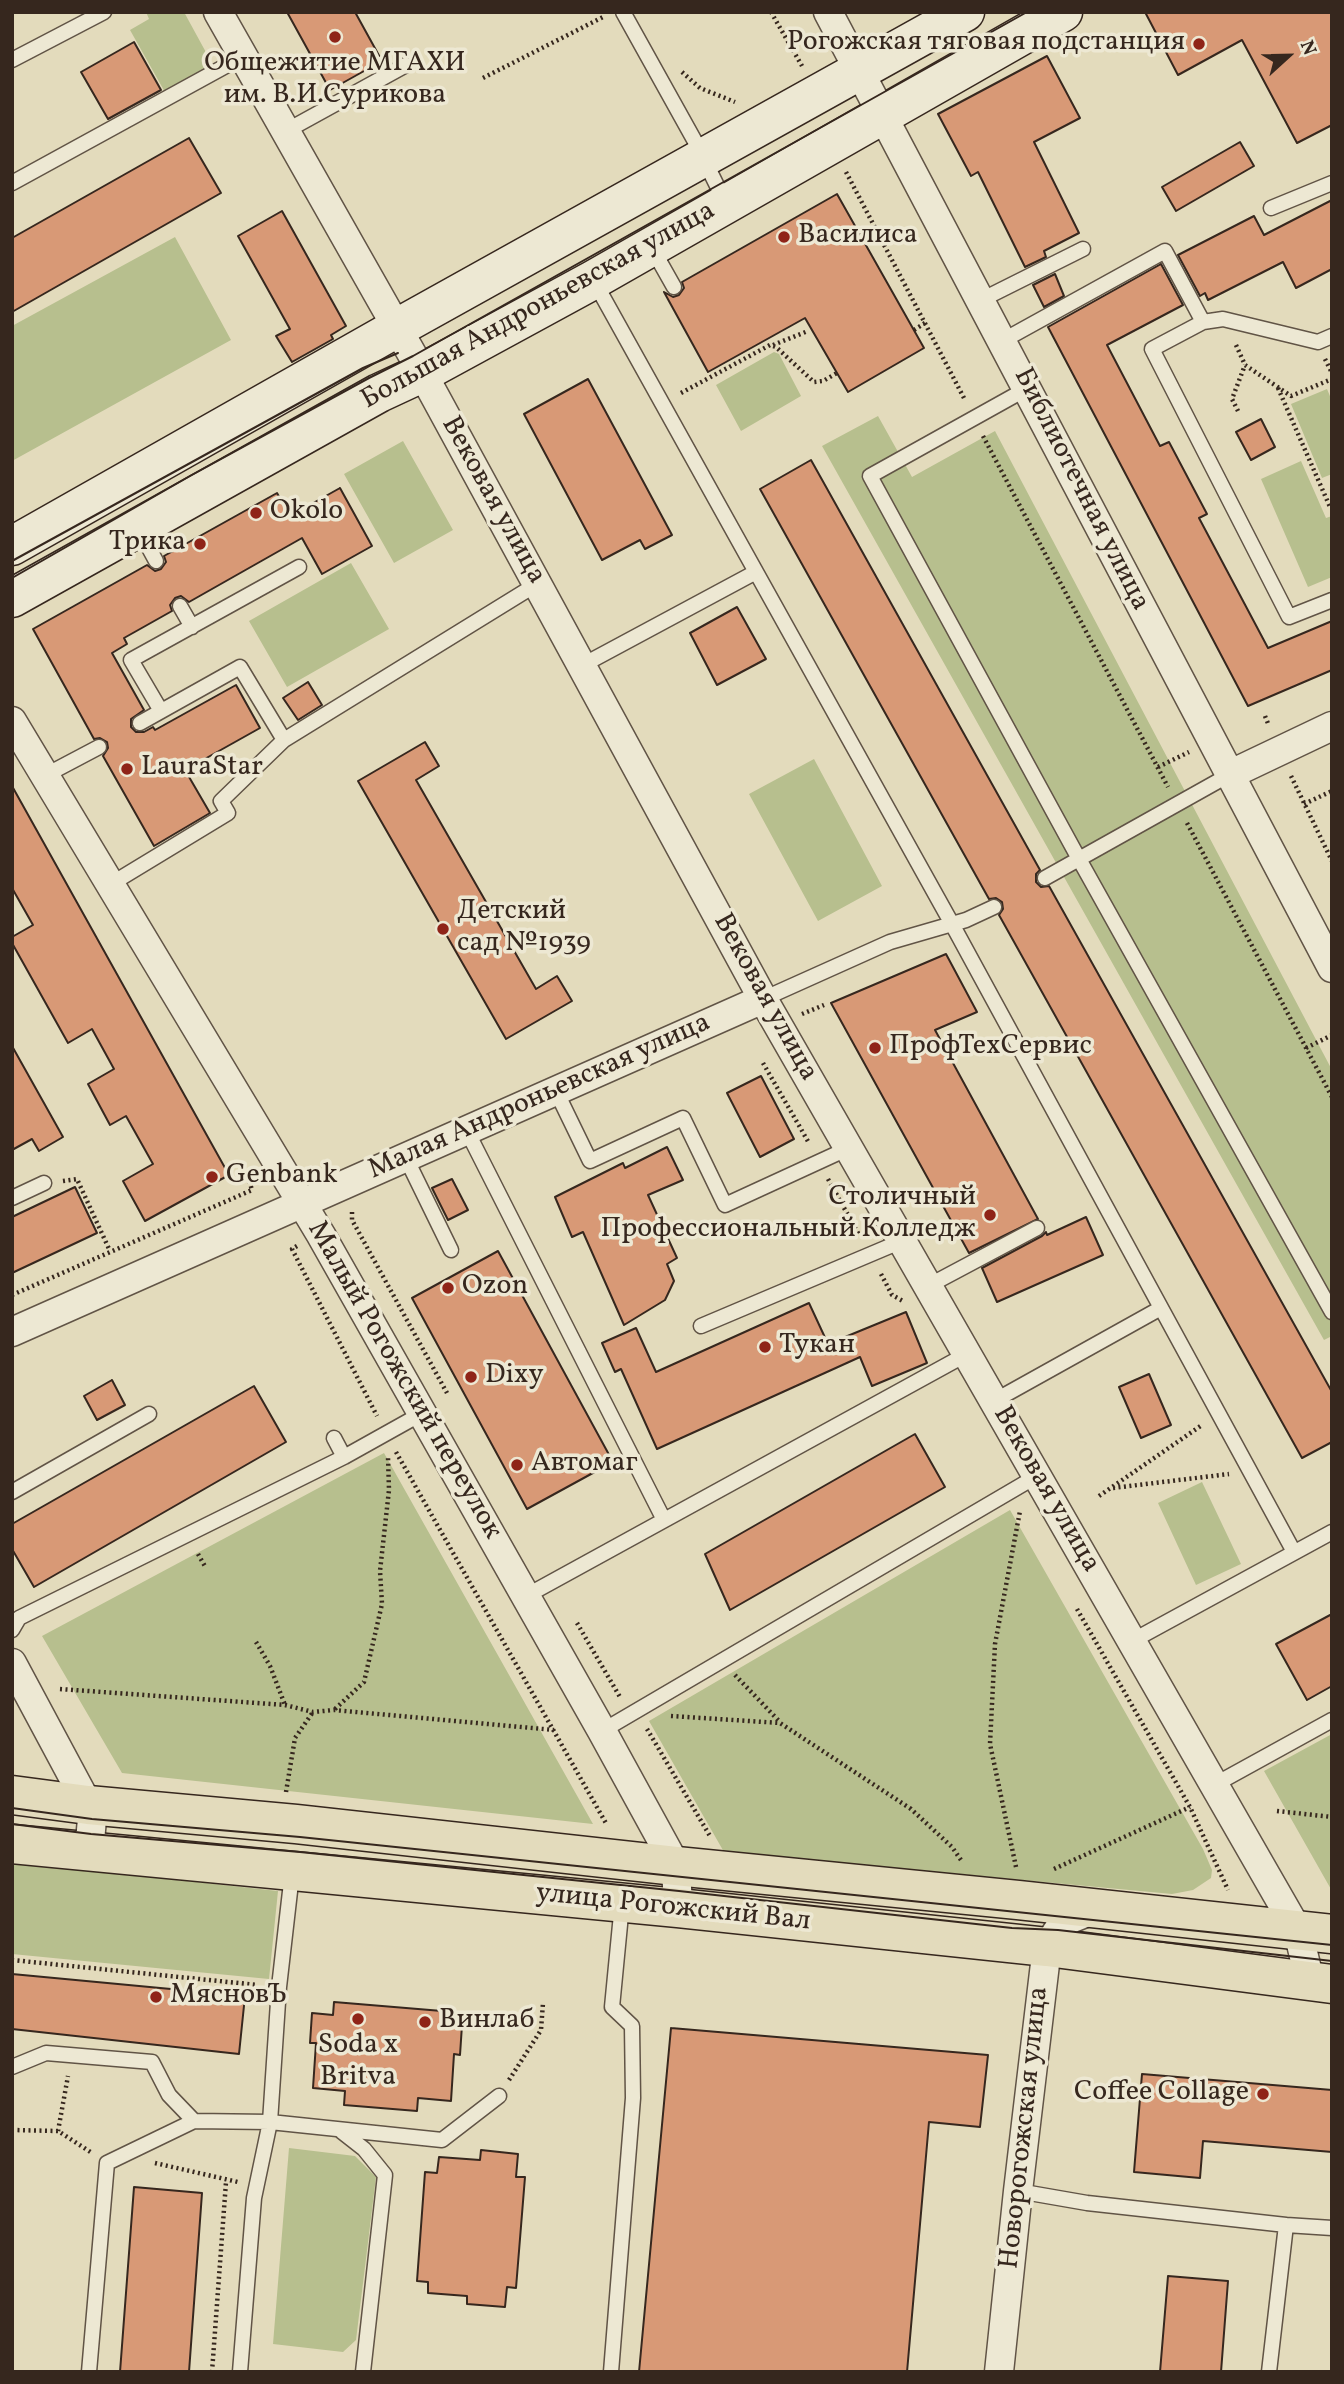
<!DOCTYPE html>
<meta charset="utf-8">
<style>
body{margin:0}
#map{position:relative;width:1344px;height:2384px;overflow:hidden;background:#e3dbbc;font-family:Vollkorn,serif}
canvas{display:block}
.frame{position:absolute;inset:0;border:14px solid #36271e;pointer-events:none}
.north{position:absolute;left:1253px;top:21px;width:70px;height:70px;-webkit-text-stroke:5px #ede8d3;paint-order:stroke;rotate:68deg;font-size:19px;font-weight:700;line-height:28px;text-align:center;color:#36271e}
.north::after{content:'';display:block;margin:auto;width:24px;height:32px;background:#36271e;clip-path:polygon(50% 0,100% 100%,50% 72%,0 100%)}
</style>
<div id="map">
<canvas width="1344" height="2384"></canvas>
<div class="frame"></div>
<div class="north">N</div>
</div>
<script>
const ctx = document.querySelector('canvas').getContext('2d');
ctx.lineJoin = 'round';
function fill(path, color) {
  ctx.fillStyle = color;
  ctx.fill(path, 'evenodd');
}
function shape(rows) {
  const path = new Path2D();
  for (const r of rows) {
    path.moveTo(r[0], r[1]);
    for (let i = 2; i < r.length; i += 2) path.lineTo(r[i], r[i + 1]);
  }
  return path;
}
function stroke(path, color, width, dash) {
  ctx.strokeStyle = color;
  ctx.lineWidth = width;
  ctx.lineCap = dash ? 'butt' : 'round';
  ctx.setLineDash(dash || []);
  ctx.stroke(path);
}
function drawText(font, color, halo, rows, align = 'center') {
  ctx.font = font + ' Vollkorn,serif';
  ctx.lineWidth = 7;
  ctx.setLineDash([]);
  ctx.textBaseline = 'middle';
  ctx.strokeStyle = halo;
  ctx.fillStyle = color;
  for (const [text, x, y, turn = 0] of rows) {
    ctx.save();
    ctx.translate(x, y);
    ctx.rotate((+turn || 0) * Math.PI / 180);
    ctx.textAlign = isNaN(turn) ? turn : align;
    if (halo) ctx.strokeText(text, 0, 0);
    ctx.fillText(text, 0, 0);
    ctx.restore();
  }
}
fill(shape([
 [146,12,184,12,214,67,166,94,130,30,149,19],
 [175,237,231,340,12,461,12,326],
 [774,352,779,354,801,396,741,431,716,385],
 [1327,389,1332,401,1332,474,1322,478,1291,404],
 [878,416,912,477,995,431,1332,1070,1332,1336,1324,1340,822,446],
 [403,441,453,530,394,563,344,474],
 [1301,461,1326,518,1332,516,1332,577,1308,587,1261,479],
 [351,563,389,629,287,687,249,621],
 [814,759,882,886,818,921,749,794],
 [384,1453,593,1824,122,1773,42,1636],
 [1202,1482,1241,1564,1196,1585,1158,1503],
 [1010,1510,1203,1849,1212,1870,1211,1878,1193,1890,1172,1894,724,1852,649,1721],
 [1332,1734,1332,1891,1264,1771],
 [12,1862,278,1891,269,1979,12,1954],
 [289,2148,355,2156,376,2177,356,2340,343,2352,273,2344]
]), '#b7bf8e');
const building = shape([
 [287,12,355,12,382,61,330,90,287,12],
 [1145,12,1332,12,1332,125,1297,143,1242,40,1178,75,1145,12],
 [134,42,161,90,108,119,81,72,134,42],
 [1047,56,1080,118,1034,142,1079,233,1044,251,1046,257,1025,267,978,172,971,176,938,114,1047,56],
 [189,138,221,193,12,312,12,238,189,138],
 [1240,142,1254,166,1176,211,1162,187,1240,142],
 [837,194,924,348,848,392,805,318,708,372,664,292,673,297,679,295,684,288,682,282,837,194],
 [1332,200,1332,269,1296,288,1283,262,1208,300,1205,293,1200,296,1178,255,1254,216,1264,235,1332,200],
 [282,211,346,326,331,335,333,339,292,362,276,336,290,329,238,236,282,211],
 [1161,264,1183,305,1107,345,1160,446,1169,442,1207,514,1199,518,1268,648,1332,621,1332,670,1248,706,1048,327,1161,264],
 [1055,274,1064,296,1044,307,1033,285,1055,274],
 [588,379,672,535,645,549,640,540,602,560,524,414,588,379],
 [1261,419,1275,447,1251,460,1236,432,1261,419],
 [811,460,1040,870,1036,874,1036,882,1041,887,1049,886,1332,1392,1332,1442,1302,1458,999,915,1003,909,1002,902,996,898,989,899,760,489,811,460],
 [340,488,372,546,322,574,302,538,189,602,181,596,175,598,170,605,172,611,124,638,127,644,112,653,144,710,131,719,131,727,136,732,144,732,153,727,155,730,236,685,260,728,185,770,210,813,154,846,103,756,108,748,107,742,100,738,94,739,33,629,147,565,155,571,161,569,166,562,164,556,277,493,290,516,340,488],
 [737,607,766,659,717,685,690,633,737,607],
 [308,682,322,705,298,720,283,698,308,682],
 [425,742,439,766,416,780,536,989,557,976,572,1001,506,1039,358,781,425,742],
 [12,786,229,1175,145,1221,123,1181,153,1164,126,1116,110,1125,88,1084,114,1069,92,1029,68,1043,12,943,12,937,33,925,12,888,12,786],
 [946,954,977,1012,935,1030,1038,1219,969,1253,831,1003,946,954],
 [12,1046,63,1137,39,1151,32,1139,12,1150,12,1046],
 [761,1076,794,1139,760,1157,727,1093,761,1076],
 [667,1147,683,1180,648,1195,677,1258,667,1264,674,1281,665,1300,624,1325,583,1232,572,1237,555,1197,623,1163,625,1168,667,1147],
 [452,1179,468,1210,448,1220,432,1188,452,1179],
 [75,1187,97,1233,12,1273,12,1217,75,1187],
 [1086,1217,1103,1255,997,1302,982,1268,1042,1236,1046,1232,1047,1235,1086,1217],
 [498,1251,613,1462,527,1509,412,1298,498,1251],
 [809,1303,828,1344,906,1312,927,1363,872,1386,860,1357,657,1449,621,1369,615,1372,602,1343,636,1328,656,1372,809,1303],
 [1149,1374,1171,1425,1141,1438,1119,1387,1149,1374],
 [112,1380,125,1405,97,1420,84,1396,112,1380],
 [254,1386,286,1442,34,1587,12,1549,12,1524,254,1386],
 [915,1434,945,1487,730,1610,705,1554,915,1434],
 [1332,1614,1332,1686,1307,1700,1276,1644,1332,1614],
 [12,1974,245,1996,239,2054,12,2029,12,1974],
 [334,2002,442,2011,441,2023,462,2025,460,2055,454,2054,451,2101,418,2098,417,2111,344,2105,345,2091,313,2088,316,2043,310,2043,312,2013,333,2015,334,2002],
 [671,2028,988,2055,980,2127,929,2122,907,2372,639,2372,671,2028],
 [1142,2074,1332,2090,1332,2152,1203,2141,1200,2178,1134,2172,1142,2074],
 [481,2150,518,2154,516,2177,525,2177,516,2288,507,2287,505,2307,467,2304,467,2296,428,2293,428,2282,417,2281,425,2172,437,2173,439,2157,480,2160,481,2150],
 [134,2187,202,2193,189,2372,120,2372,134,2187],
 [1168,2276,1228,2281,1221,2372,1160,2372,1168,2276]
]);
fill(building, '#d89976');
stroke(building, '#36271e', 2);
const lane = shape([
 [623,12,697,145,725,202],
 [12,60,104,12],
 [286,131,406,65],
 [12,183,242,57],
 [1271,208,1332,183],
 [652,248,674,287],
 [594,281,952,924,1294,1552],
 [981,300,1083,249],
 [1203,322,1152,349,1289,617,1332,600],
 [1002,341,1165,251,1203,322,1223,319,1318,342,1332,336],
 [1028,388,870,476,1079,859,1332,1312],
 [138,528,156,561],
 [180,606,192,627],
 [581,666,756,572],
 [161,711,131,660,299,567],
 [140,723,240,667,284,740],
 [46,775,99,747],
 [1045,878,1229,775],
 [111,884,228,813,221,801,284,740,537,584],
 [763,999,890,942,966,920,994,907],
 [556,1091,590,1161,683,1118,725,1205,849,1148],
 [467,1131,664,1520],
 [406,1158,451,1250],
 [12,1198,44,1183],
 [928,1286,1037,1228],
 [701,1326,902,1241],
 [994,1401,1161,1308],
 [334,1438,344,1457],
 [12,1492,149,1414],
 [526,1596,967,1354],
 [12,1630,19,1618,344,1457,421,1414],
 [1132,1641,1332,1532],
 [602,1731,1037,1476],
 [1214,1785,1332,1720],
 [12,2067,46,2053,152,2062,169,2095,194,2121,270,2122,442,2140,499,2096],
 [341,2131,364,2149,385,2175,363,2372],
 [1018,2191,1087,2203,1286,2225,1332,2228],
 [89,2372,107,2163,194,2121],
 [240,2372,254,2198,270,2122,279,1987,292,1874],
 [611,2372,633,2098,632,2026,612,2007,622,1904],
 [1269,2372,1286,2225]
]);
const street = shape([
 [218,12,413,356,763,999,1298,1931,1310,1982],
 [828,12,1332,968],
 [12,721,321,1235,602,1731,676,1866,678,1908],
 [1229,775,1332,726],
 [12,1332,763,999],
 [12,1663,88,1805,92,1819,89,1852],
 [999,2372,1018,2191,1047,1947,1058,1930,1070,1919,1095,1909]
]);
const secondary = shape([
 [12,546,397,328,965,12],
 [12,598,379,393,422,373,593,280,1063,12]
]);
const primary = shape([
 [12,1795,88,1805,296,1824,676,1866,1018,1900,1332,1934],
 [12,1844,678,1908,1047,1947,1332,1984]
]);
stroke(lane, '#615446', 17);
stroke(street, '#615446', 31);
stroke(secondary, '#36271e', 41);
stroke(primary, '#36271e', 41);
stroke(shape([
 [771,12,802,66],
 [682,72,700,88,735,102],
 [483,78,605,16],
 [846,172,965,400],
 [914,330,925,323],
 [773,345,808,331],
 [1236,345,1245,365,1291,396,1332,379],
 [1325,359,1332,373],
 [1278,388,1330,507],
 [681,393,770,345,776,347,814,382,823,381,837,373],
 [1238,411,1232,399,1245,365],
 [983,436,1168,787],
 [1265,716,1269,726],
 [1158,767,1189,752],
 [1291,776,1332,861],
 [1304,804,1332,791],
 [1187,823,1332,1097],
 [802,1014,824,1005],
 [1306,1048,1332,1035],
 [763,1063,809,1143],
 [828,1179,859,1235],
 [63,1181,77,1179,110,1251],
 [352,1212,352,1220,447,1393],
 [297,1246,292,1249,377,1416],
 [881,1274,892,1295,903,1301],
 [12,1295,252,1190,246,1170],
 [396,1452,607,1825],
 [1113,1488,1229,1474],
 [1099,1496,1202,1425],
 [198,1554,206,1568],
 [1077,1609,1190,1807,1228,1890],
 [577,1623,620,1697],
 [256,1642,270,1666,285,1705],
 [735,1675,780,1722],
 [60,1689,285,1705,313,1712,334,1710,554,1730],
 [335,1709,364,1682,382,1604,380,1571,389,1490,388,1457],
 [671,1716,780,1723,911,1809,952,1847,961,1860],
 [647,1729,710,1836],
 [286,1792,295,1738,313,1712],
 [1277,1811,1332,1817],
 [1016,1867,990,1744,995,1644,1020,1511],
 [1054,1869,1190,1807],
 [12,1960,258,1985],
 [509,2080,541,2030,543,2003],
 [12,2130,58,2131,92,2153],
 [58,2131,68,2076],
 [155,2163,238,2182],
 [212,2372,226,2182]
]), '#36271e', 4.5, [2, 3.5]);
stroke(lane, '#ede8d3', 14);
stroke(street, '#ede8d3', 28);
stroke(secondary, '#ede8d3', 38);
stroke(primary, '#e3dbbc', 38);
stroke(shape([
 [12,561,363,368,398,353],
 [12,578,190,476,369,378,413,356,1027,12],
 [12,1808,92,1819,300,1837,1332,1945],
 [12,1824,91,1834,300,1852,679,1891,1012,1928,1058,1930,1332,1961]
]), '#36271e', 2);
for (const [x, y, r, color] of [
 [335,37,7,"#8f2418"],
 [1199,44,7,"#8f2418"],
 [784,237,7,"#8f2418"],
 [256,513,7,"#8f2418"],
 [200,544,7,"#8f2418"],
 [127,769,7,"#8f2418"],
 [443,929,7,"#8f2418"],
 [875,1048,7,"#8f2418"],
 [212,1177,7,"#8f2418"],
 [990,1215,7,"#8f2418"],
 [448,1288,7,"#8f2418"],
 [765,1347,7,"#8f2418"],
 [471,1377,7,"#8f2418"],
 [517,1465,7,"#8f2418"],
 [156,1997,7,"#8f2418"],
 [358,2019,7,"#8f2418"],
 [425,2022,7,"#8f2418"],
 [1263,2094,7,"#8f2418"]
]) {
  const dot = new Path2D();
  dot.arc(x, y, r, 0, 2 * Math.PI);
  ctx.fillStyle = color;
  ctx.fill(dot);
  stroke(dot, '#ede8d3', 2.5);
}
drawText('28px', '#36271e', '#ede8d3', [
 ["Рогожская тяговая подстанция",1185,44,"right"],
 ["Общежитие МГАХИ",335,65,"center"],
 ["им. В.И.Сурикова",335,97,"center"],
 ["Василиса",798,237],
 ["Okolo",270,513],
 ["Трика",186,544,"right"],
 ["LauraStar",141,769],
 ["Детский",457,913],
 ["сад №1939",457,945],
 ["ПрофТехСервис",889,1048],
 ["Genbank",226,1177],
 ["Столичный",976,1199,"right"],
 ["Профессиональный Колледж",976,1231,"right"],
 ["Ozon",462,1288],
 ["Тукан",779,1347],
 ["Dixy",485,1377],
 ["Автомаг",531,1465],
 ["МясновЪ",170,1997],
 ["Винлаб",439,2022],
 ["Soda x",358,2047,"center"],
 ["Britva",358,2079,"center"],
 ["Coffee Collage",1249,2094,"right"]
], 'left');
drawText('28px', '#36271e', '#ede8d3', [
 ["Большая Андроньевская улица",539,307,-29],
 ["Библиотечная улица",1080,490,63],
 ["Вековая улица",492,501,61],
 ["Вековая улица",764,998,61],
 ["Малая Андроньевская улица",540,1098,-24],
 ["Малый Рогожский переулок",403,1381,60],
 ["Вековая улица",1045,1490,60],
 ["улица Рогожский Вал",673,1909,6],
 ["Новорогожская улица",1026,2128,-84]
]);
</script>
